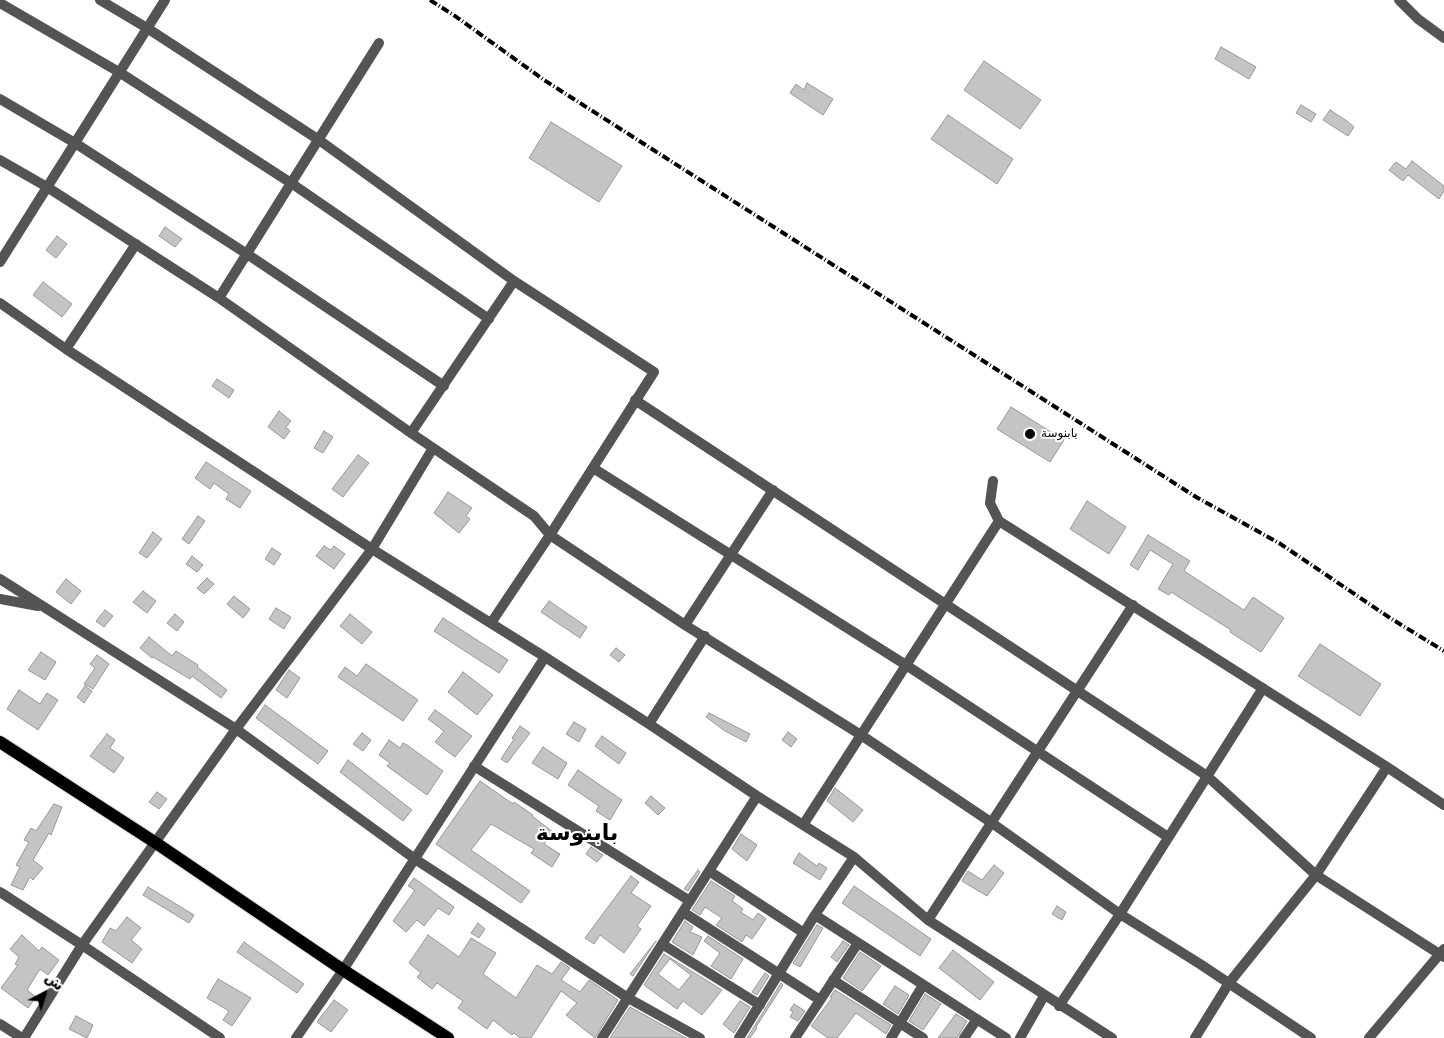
<!DOCTYPE html>
<meta charset="utf-8">
<style>
body{margin:0}
#map{position:relative;width:1444px;height:1038px;overflow:hidden;background:#fff;font-family:"DejaVu Sans",Cairo,sans-serif}
canvas{display:block}
.north{position:absolute;left:20px;top:968px;width:50px;height:50px;-webkit-text-stroke:4px #fff;paint-order:stroke;rotate:40deg;font-size:14px;font-weight:700;line-height:20px;text-align:center;color:#000}
.north::after{content:'';display:block;margin:auto;width:18px;height:22px;background:#000;clip-path:polygon(50% 0,100% 100%,50% 72%,0 100%)}
</style>
<div id="map">
<canvas width="1444" height="1038"></canvas>
<div class="north">ش</div>
</div>
<script>
const ctx = document.querySelector('canvas').getContext('2d');
ctx.lineJoin = 'round';
function fill(path, color) {
  ctx.fillStyle = color;
  ctx.fill(path, 'evenodd');
}
function shape(rows) {
  const path = new Path2D();
  for (const r of rows) {
    path.moveTo(r[0], r[1]);
    for (let i = 2; i < r.length; i += 2) path.lineTo(r[i], r[i + 1]);
  }
  return path;
}
function stroke(path, color, width, dash) {
  ctx.strokeStyle = color;
  ctx.lineWidth = width;
  ctx.lineCap = dash ? 'butt' : 'round';
  ctx.setLineDash(dash || []);
  ctx.stroke(path);
}
function drawText(font, color, halo, rows, align = 'center') {
  ctx.font = font + ' "DejaVu Sans",Cairo,sans-serif';
  ctx.lineWidth = 4;
  ctx.setLineDash([]);
  ctx.textBaseline = 'middle';
  ctx.strokeStyle = halo;
  ctx.fillStyle = color;
  for (const [text, x, y, turn = 0] of rows) {
    ctx.save();
    ctx.translate(x, y);
    ctx.rotate((+turn || 0) * Math.PI / 180);
    ctx.textAlign = isNaN(turn) ? turn : align;
    if (halo) ctx.strokeText(text, 0, 0);
    ctx.fillText(text, 0, 0);
    ctx.restore();
  }
}
const building = shape([
 [1221,47,1256,67,1249,79,1215,59,1221,47],
 [984,61,1041,100,1020,129,964,90,984,61],
 [807,83,833,99,823,115,790,93,796,84,804,90,807,83],
 [1301,105,1316,114,1311,122,1296,113,1301,105],
 [1330,110,1347,121,1354,127,1348,136,1323,120,1330,110],
 [948,115,1013,159,997,184,931,139,948,115],
 [551,122,622,166,599,202,529,158,551,122],
 [1412,161,1444,186,1444,191,1439,199,1408,175,1403,181,1389,170,1396,162,1406,169,1412,161],
 [165,227,182,239,175,247,159,236,165,227],
 [57,236,67,244,56,258,46,250,57,236],
 [43,282,72,304,62,317,33,295,43,282],
 [217,379,234,390,229,398,212,386,217,379],
 [1011,407,1064,440,1050,462,997,429,1011,407],
 [279,411,291,421,286,427,290,431,284,439,268,427,279,411],
 [324,431,333,437,323,453,314,448,324,431],
 [358,455,369,463,343,497,332,489,358,455],
 [206,462,251,491,240,508,226,499,229,494,214,483,210,489,195,478,206,462],
 [448,492,472,508,466,516,470,519,459,533,434,513,448,492],
 [1087,501,1126,527,1109,554,1070,529,1087,501],
 [198,516,205,521,189,544,182,539,198,516],
 [153,532,162,539,147,558,139,553,153,532],
 [1148,535,1190,561,1184,571,1244,610,1253,597,1284,618,1261,652,1230,632,1231,630,1171,592,1169,595,1158,589,1173,564,1150,550,1138,570,1130,565,1148,535],
 [324,546,331,550,334,546,345,554,334,569,316,556,324,546],
 [272,548,281,554,274,565,265,559,272,548],
 [192,556,203,565,197,572,186,564,192,556],
 [207,578,214,584,204,594,197,588,207,578],
 [66,579,81,591,71,604,56,592,66,579],
 [143,591,156,601,147,613,133,602,143,591],
 [234,596,250,609,243,618,227,604,234,596],
 [549,601,587,627,580,638,541,612,549,601],
 [276,608,291,617,284,629,269,619,276,608],
 [105,610,113,616,104,627,96,621,105,610],
 [175,614,184,622,177,631,167,623,175,614],
 [350,614,372,632,362,644,340,626,350,614],
 [443,618,508,660,499,673,434,631,443,618],
 [149,637,172,656,176,651,198,665,197,667,227,690,221,698,192,676,190,679,153,657,152,658,140,648,149,637],
 [1320,644,1381,684,1360,716,1298,676,1320,644],
 [616,648,625,655,619,662,610,655,616,648],
 [41,652,56,662,45,680,28,670,41,652],
 [97,655,109,664,93,689,84,684,95,668,90,664,97,655],
 [366,664,418,700,403,721,338,677,345,667,357,676,366,664],
 [289,670,300,678,287,698,276,690,289,670],
 [463,672,493,695,477,715,448,692,463,672],
 [85,686,92,691,84,703,77,697,85,686],
 [19,690,40,704,47,693,58,700,38,730,7,709,19,690],
 [265,705,328,751,318,764,256,718,265,705],
 [435,710,472,736,455,757,435,742,444,731,428,719,435,710],
 [709,713,750,734,746,742,725,731,706,717,709,713],
 [574,722,586,729,579,742,566,734,574,722],
 [520,726,530,733,507,763,501,759,514,739,512,738,520,726],
 [788,732,797,739,791,747,782,740,788,732],
 [362,733,371,740,363,751,353,744,362,733],
 [107,734,115,740,110,748,124,758,114,773,90,756,107,734],
 [602,736,626,753,619,764,595,746,602,736],
 [389,740,400,748,403,743,407,745,443,771,427,795,387,766,390,763,379,755,389,740],
 [543,747,567,763,558,779,532,763,543,747],
 [348,760,412,810,403,821,340,772,348,760],
 [578,770,622,800,610,820,596,811,599,806,568,785,578,770],
 [480,781,513,804,514,802,533,815,532,816,553,832,544,844,560,854,552,867,531,853,534,849,491,824,471,850,530,891,521,903,436,844,480,781],
 [835,788,863,810,853,822,827,801,835,788],
 [157,792,167,799,159,809,149,802,157,792],
 [651,796,665,808,658,815,645,803,651,796],
 [54,804,62,807,51,835,49,833,33,860,43,868,33,880,30,877,23,890,11,885,20,867,16,865,29,842,24,840,31,828,36,831,54,804],
 [741,834,757,845,747,861,732,849,741,834],
 [591,847,603,855,597,862,586,854,591,847],
 [799,853,817,866,819,863,827,868,820,880,793,863,799,853],
 [994,865,1004,873,987,896,962,881,968,871,982,880,994,865],
 [698,870,700,872,688,891,684,889,698,870],
 [631,876,639,882,631,893,651,906,637,926,641,929,624,953,600,935,594,944,585,938,631,876],
 [414,878,454,907,449,915,438,908,424,926,417,920,406,932,393,921,415,890,408,886,414,878],
 [711,881,735,896,732,901,743,909,741,912,753,920,758,913,766,919,752,939,746,935,742,942,716,925,722,918,705,907,700,915,692,910,711,881],
 [854,886,931,939,920,956,842,903,854,886],
 [148,887,194,915,189,923,143,895,148,887],
 [1057,906,1066,912,1062,920,1052,914,1057,906],
 [127,917,141,928,131,940,142,949,132,963,102,942,110,928,116,931,127,917],
 [685,921,693,927,690,932,702,937,693,955,672,942,685,921],
 [478,923,485,929,479,938,471,933,478,923],
 [817,925,823,928,800,967,793,963,817,925],
 [22,935,39,951,42,947,59,960,48,975,40,969,27,990,36,997,28,1008,1,988,18,965,15,964,19,957,10,949,22,935],
 [428,935,459,957,471,938,496,953,483,974,516,998,537,965,552,974,561,962,570,968,561,980,580,992,589,980,618,1000,595,1038,566,1015,577,1003,561,991,531,1038,520,1038,514,1033,512,1035,493,1020,487,1029,458,1008,463,1001,437,983,432,989,417,977,421,973,409,963,428,935],
 [708,936,743,959,731,979,711,966,720,953,704,941,708,936],
 [656,941,633,976,630,974,656,941],
 [843,941,849,945,837,962,831,957,843,941],
 [244,942,304,984,297,993,237,952,244,942],
 [953,950,994,982,980,1000,939,968,953,950],
 [860,952,881,966,862,991,843,978,860,952],
 [664,954,722,990,702,1015,683,1001,677,1009,644,985,664,954],
 [670,959,691,975,679,990,658,974,670,959],
 [765,973,769,976,757,995,752,992,765,973],
 [218,979,251,998,232,1026,223,1020,229,1011,207,998,218,979],
 [781,983,783,985,756,1027,757,1028,750,1038,747,1038,781,983],
 [895,986,909,995,898,1014,883,1004,895,986],
 [835,990,891,1025,886,1034,856,1013,837,1038,828,1038,811,1026,832,998,830,997,835,990],
 [925,994,941,1004,923,1030,909,1021,925,994],
 [334,1000,348,1010,331,1032,317,1022,334,1000],
 [740,1001,750,1007,734,1033,723,1024,740,1001],
 [794,1004,805,1011,798,1021,790,1017,793,1012,790,1010,794,1004],
 [630,1007,686,1038,610,1038,630,1007],
 [956,1014,967,1021,957,1038,938,1038,956,1014],
 [76,1016,93,1025,87,1038,69,1029,76,1016]
]);
fill(building, '#c4c4c4');
stroke(building, '#989898', 1);
const primary = shape([
 [0,742,156,843,343,970,448,1038]
]);
stroke(primary, '#dbdbdb', 14);
stroke(shape([
 [100,0,147,28,319,140,514,281,654,372,550,535,491,623],
 [1399,0,1418,19,1444,38],
 [0,3,119,72,291,183,489,319],
 [0,99,75,143,247,254,444,386],
 [0,160,47,187,219,298,411,433,534,516,550,535,685,625,861,735,992,823,1120,914,1200,964,1311,1038],
 [0,262,165,0],
 [219,298,379,43],
 [0,303,66,349,372,549,545,657,649,724,757,796,854,857,928,920,1112,1038],
 [66,349,136,244],
 [635,400,1207,776,1316,875,1444,957],
 [411,433,514,281],
 [593,468,906,665,1168,837],
 [999,521,1387,767,1444,805],
 [0,579,236,729,415,859,628,998,700,1038],
 [0,599,38,606],
 [685,625,773,490],
 [649,724,705,636],
 [474,766,690,901],
 [803,825,999,521,990,503,993,481],
 [709,871,804,933],
 [0,892,82,945,220,1038],
 [683,912,820,1000],
 [815,915,1006,1038],
 [928,920,1133,605],
 [662,944,760,1005],
 [833,980,923,1038],
 [1059,1006,1120,914,1263,688],
 [0,1024,22,1038],
 [24,1038,82,945,236,729,372,549,433,448],
 [296,1038,343,970,545,657],
 [602,1038,757,796],
 [739,1038,815,915,854,857],
 [795,1038,858,943],
 [891,1038,923,985],
 [964,1038,977,1019],
 [1020,1038,1044,996],
 [1195,1038,1229,983,1316,875,1387,767],
 [1369,1038,1444,949]
]), '#545454', 10);
stroke(primary, '#000', 12);
stroke(shape([
 [430,0,455,16,544,80,1196,497,1279,543,1390,618,1444,651]
]), '#000', 4, [8, 2.5, 1, 2.5]);
for (const [x, y, r, color] of [
 [1030,434,6,"#000"]
]) {
  const dot = new Path2D();
  dot.arc(x, y, r, 0, 2 * Math.PI);
  ctx.fillStyle = color;
  ctx.fill(dot);
  stroke(dot, '#fff', 2);
}
drawText('12px', '#000', '#fff', [
 ["بابنوسة",1041,434]
], 'left');
drawText('bold 22px', '#000', '#fff', [
 ["بابنوسة",577,834]
]);
</script>
